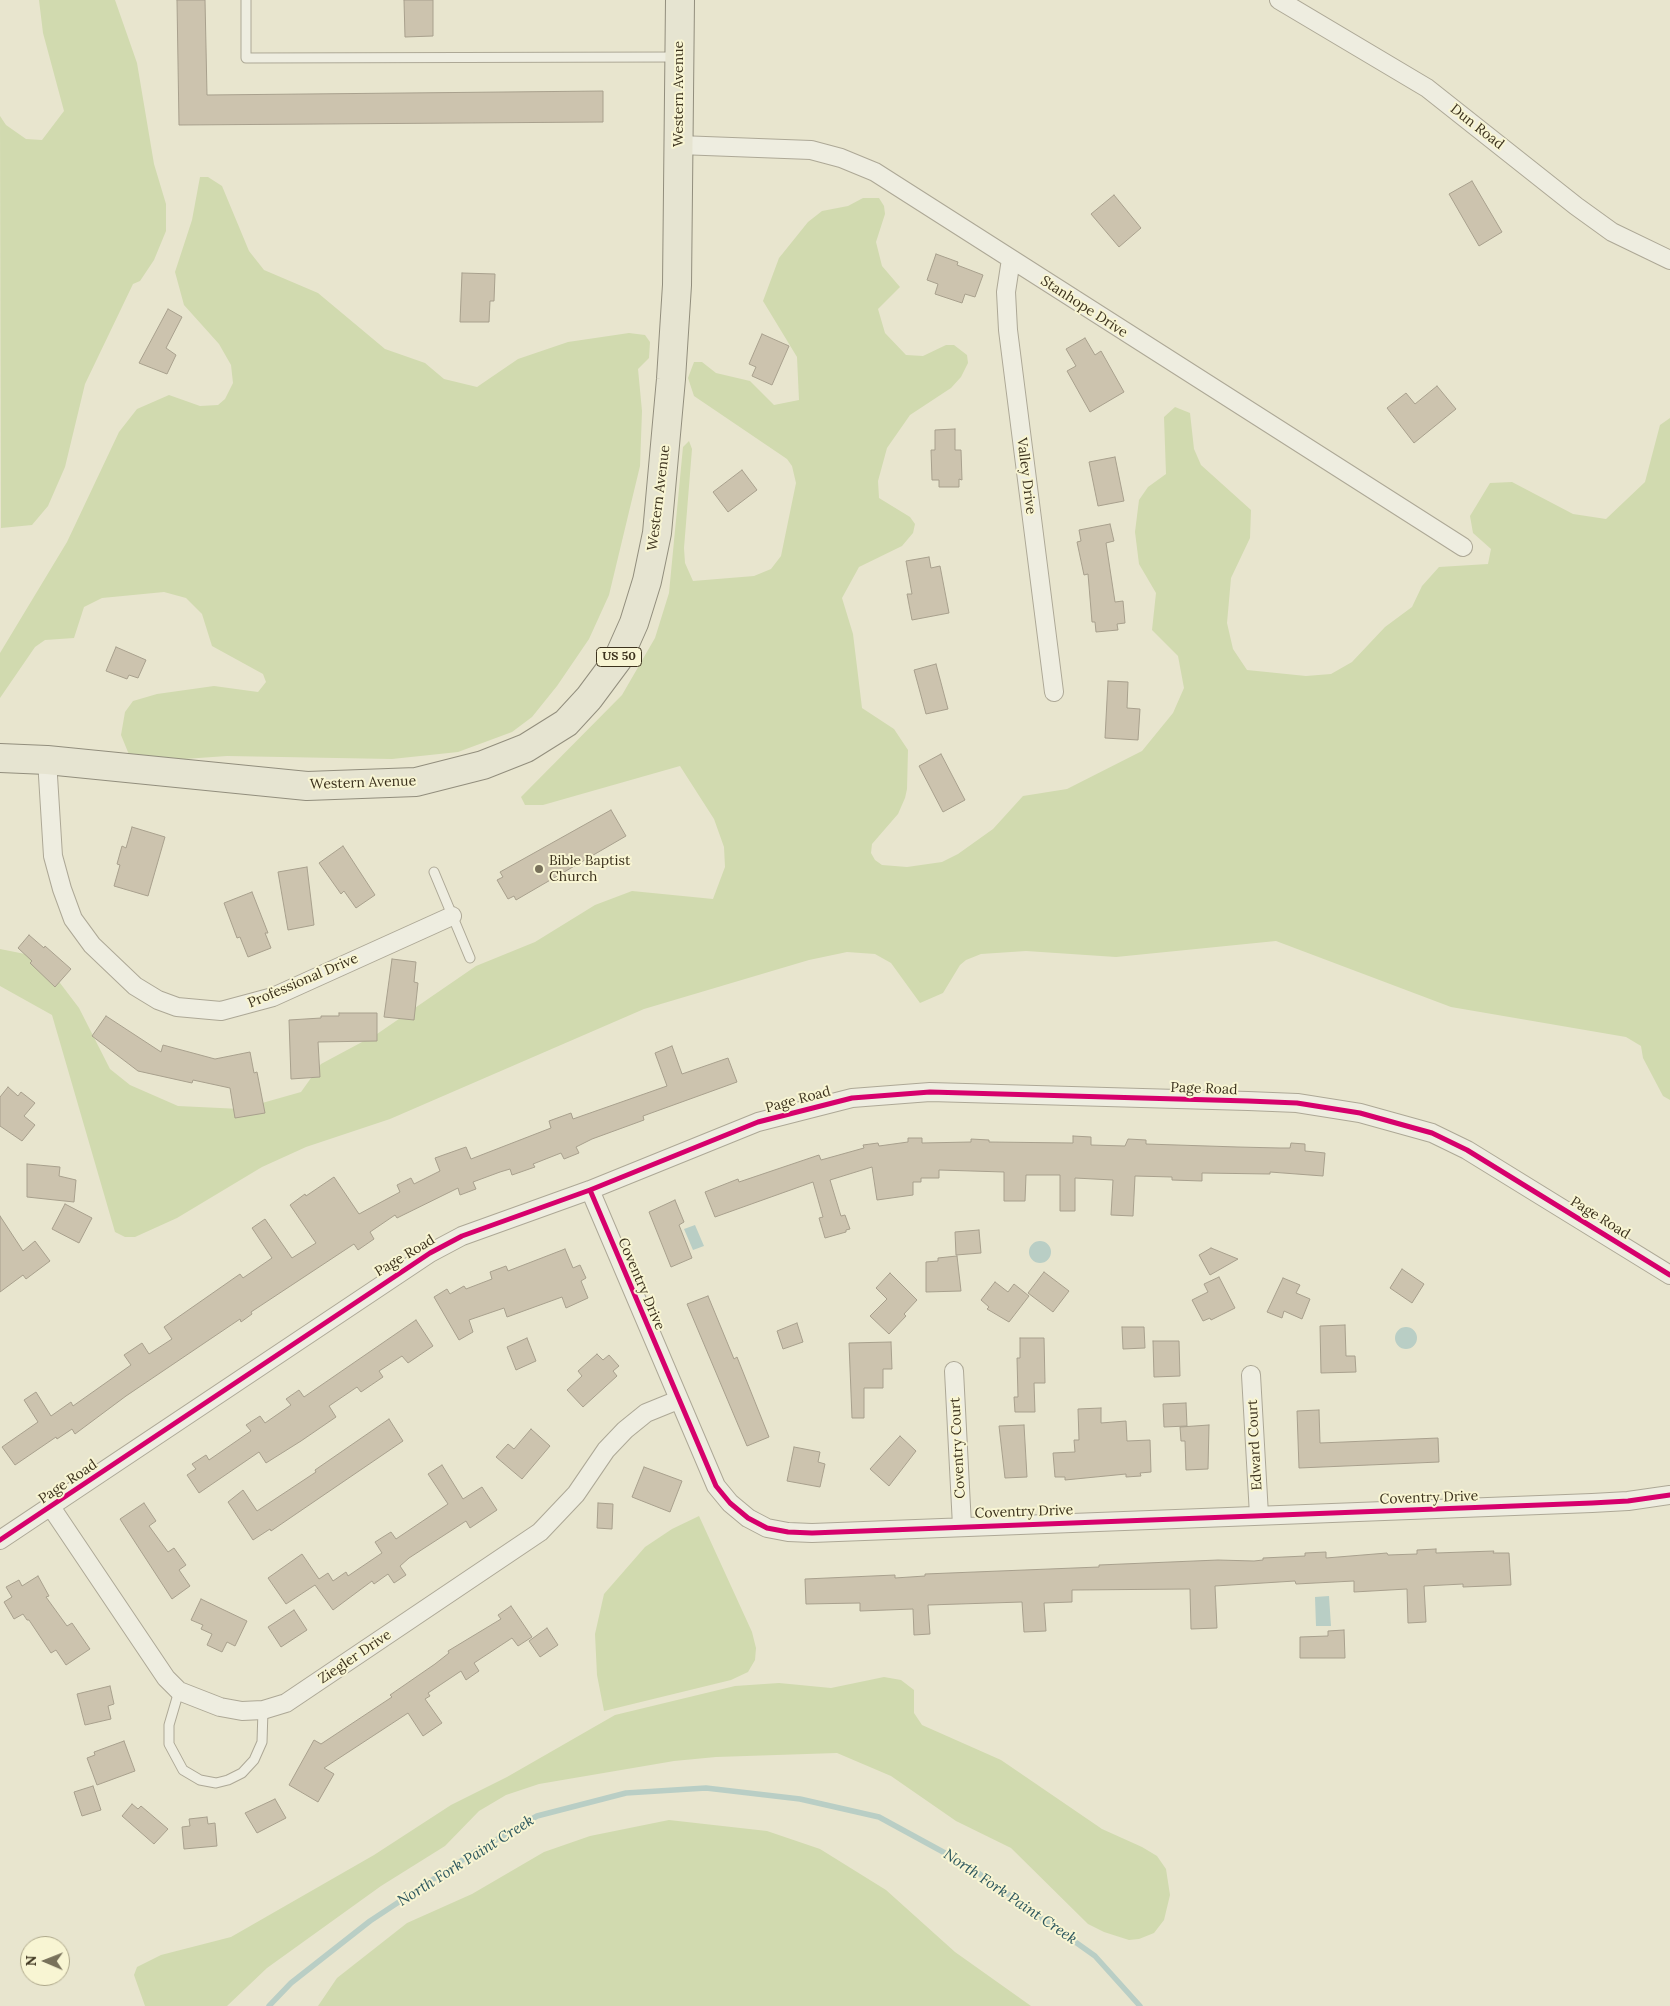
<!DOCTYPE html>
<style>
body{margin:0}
#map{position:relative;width:1670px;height:2006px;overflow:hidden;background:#e8e5ce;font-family:Lora,serif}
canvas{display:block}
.north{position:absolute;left:20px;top:1936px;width:50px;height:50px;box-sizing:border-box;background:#f8f5d3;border:1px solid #ada78a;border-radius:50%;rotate:271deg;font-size:14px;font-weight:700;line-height:20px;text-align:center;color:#3c321d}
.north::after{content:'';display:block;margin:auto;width:18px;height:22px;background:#78715b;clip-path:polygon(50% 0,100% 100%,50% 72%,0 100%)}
</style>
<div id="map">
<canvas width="1670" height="2006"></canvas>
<div class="north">N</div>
</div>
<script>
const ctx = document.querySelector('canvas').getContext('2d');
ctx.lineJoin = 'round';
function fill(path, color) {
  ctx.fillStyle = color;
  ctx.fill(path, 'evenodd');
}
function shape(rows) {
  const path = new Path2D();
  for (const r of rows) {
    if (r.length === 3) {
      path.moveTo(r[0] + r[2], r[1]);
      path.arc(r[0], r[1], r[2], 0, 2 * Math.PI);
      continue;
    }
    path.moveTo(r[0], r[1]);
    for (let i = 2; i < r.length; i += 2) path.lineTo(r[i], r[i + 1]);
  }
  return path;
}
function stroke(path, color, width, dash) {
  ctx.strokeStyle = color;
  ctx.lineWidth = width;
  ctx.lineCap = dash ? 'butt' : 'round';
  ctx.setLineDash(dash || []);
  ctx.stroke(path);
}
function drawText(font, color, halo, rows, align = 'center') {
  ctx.font = font + ' Lora,serif';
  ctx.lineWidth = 4;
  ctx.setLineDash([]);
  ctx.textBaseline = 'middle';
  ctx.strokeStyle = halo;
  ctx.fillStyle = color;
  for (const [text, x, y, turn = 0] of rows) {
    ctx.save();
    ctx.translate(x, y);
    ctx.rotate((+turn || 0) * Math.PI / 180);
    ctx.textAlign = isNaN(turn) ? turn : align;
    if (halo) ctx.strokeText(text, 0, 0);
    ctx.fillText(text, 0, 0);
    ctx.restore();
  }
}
fill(shape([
 [39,0,115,0,137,63,154,164,166,204,166,231,154,260,140,281,133,284,85,384,65,467,48,506,32,525,1,528,0,116,6,125,26,139,42,140,64,111,43,33],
 [200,177,208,177,222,186,249,251,264,270,318,293,385,349,425,363,444,379,477,387,518,359,568,342,629,333,645,335,650,342,649,358,638,369,642,411,640,466,609,595,589,639,557,686,532,717,512,732,458,752,392,759,227,756,141,762,130,757,121,735,125,712,133,701,157,694,214,686,258,692,266,682,263,674,212,646,202,614,186,598,164,592,102,598,84,607,74,638,45,640,35,647,0,698,0,653,67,542,119,432,137,409,169,395,200,406,218,405,225,399,233,383,231,365,219,344,184,305,175,272,192,220],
 [863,198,879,198,884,206,885,214,876,242,882,266,900,287,878,309,885,333,906,355,923,356,946,345,954,345,967,355,968,363,961,377,951,388,910,415,887,448,878,481,879,498,910,517,915,524,913,533,902,546,859,567,842,598,853,634,862,708,894,729,908,750,907,789,905,798,898,814,872,844,871,853,875,860,882,865,907,867,942,862,958,854,993,829,1023,796,1067,789,1142,751,1173,713,1184,688,1178,656,1152,630,1156,593,1139,564,1135,532,1139,500,1148,487,1166,474,1164,417,1175,407,1190,413,1194,449,1201,465,1251,510,1250,538,1231,578,1227,623,1233,649,1247,670,1306,676,1331,674,1352,662,1385,627,1412,607,1422,586,1439,567,1488,564,1491,549,1473,533,1470,516,1490,483,1512,482,1573,514,1606,519,1645,482,1660,425,1670,418,1670,1100,1663,1096,1643,1058,1641,1046,1626,1037,1451,1007,1276,941,1116,957,1026,951,981,954,966,960,960,965,943,993,920,1003,891,963,875,954,847,952,809,960,644,1009,390,1119,306,1147,262,1167,177,1218,135,1237,125,1237,115,1232,52,1015,0,986,0,949,25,954,57,979,79,1008,110,1069,130,1085,178,1106,241,1109,301,1092,321,1064,377,1034,476,966,535,942,595,905,632,891,713,899,725,867,724,847,714,819,680,766,543,805,525,805,521,797,622,695,655,638,669,593,683,447,689,441,692,449,684,548,685,563,693,581,754,576,771,569,781,556,796,483,792,466,787,459,694,396,688,378,694,362,702,362,716,373,750,381,774,405,799,400,797,357,763,301,779,258,808,222,822,211,848,206],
 [699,1516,752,1632,756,1648,755,1660,748,1672,731,1680,604,1711,597,1675,595,1634,604,1594,645,1547,672,1529],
 [884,1677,901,1680,914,1690,914,1713,922,1725,1001,1760,1102,1829,1142,1847,1157,1856,1166,1869,1170,1895,1164,1920,1154,1933,1139,1939,1129,1940,1104,1932,1088,1924,1011,1848,956,1821,891,1776,837,1753,716,1757,674,1761,539,1784,506,1795,479,1811,445,1846,381,1886,267,1968,227,2006,145,2006,134,1975,137,1967,161,1955,231,1937,374,1855,451,1805,507,1777,615,1715,735,1686,779,1683,831,1688],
 [669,1820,767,1831,820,1849,886,1890,955,1952,1031,2006,318,2006,337,1978,407,1923,472,1894,544,1852,590,1836]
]), '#d1daaf');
fill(shape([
 [695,1225,704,1246,693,1250,684,1229],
 [1040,1252,11],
 [1406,1338,11],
 [1329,1596,1331,1626,1316,1626,1315,1597]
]), '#b9cec5');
stroke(shape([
 [269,2006,291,1983,370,1921,470,1855,537,1816,626,1793,706,1788,800,1799,879,1817,967,1865,1095,1956,1140,2006]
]), '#b9cec5', 5.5);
const building = shape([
 [177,0,205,0,207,95,603,91,603,122,179,125,177,0],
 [404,0,433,0,433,36,405,37,404,0],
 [1472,181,1502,232,1479,246,1449,194,1472,181],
 [1114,195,1141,228,1119,247,1091,214,1114,195],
 [936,254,958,262,957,265,983,275,975,297,965,294,962,303,935,294,938,284,927,280,936,254],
 [462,273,495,274,494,301,490,301,489,322,460,322,462,273],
 [168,309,182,317,166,348,176,355,167,374,139,363,168,309],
 [762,334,789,346,772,385,752,376,756,367,749,364,762,334],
 [1085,338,1095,355,1101,351,1124,392,1090,412,1067,371,1076,366,1066,349,1085,338],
 [1437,386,1456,409,1414,443,1387,408,1406,393,1415,404,1437,386],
 [955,429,955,450,961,450,962,480,959,479,959,487,939,487,939,480,932,480,931,450,935,450,935,430,955,429],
 [1115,457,1124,501,1098,506,1089,462,1115,457],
 [742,470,757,490,728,512,713,492,742,470],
 [1110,524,1114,541,1106,543,1115,602,1123,601,1125,623,1117,624,1118,630,1096,632,1095,622,1092,622,1088,574,1084,575,1077,542,1081,541,1079,530,1110,524],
 [929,557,931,568,940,566,949,613,912,620,907,594,912,594,906,561,929,557],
 [116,647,146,660,138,678,129,675,127,679,106,671,116,647],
 [936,664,948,709,926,714,914,670,936,664],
 [1108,681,1128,682,1127,708,1140,709,1138,740,1105,738,1108,681],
 [941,754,965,800,943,812,919,766,941,754],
 [611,810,626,836,516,900,514,896,508,899,497,880,503,877,500,872,611,810],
 [132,827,165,837,148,896,114,886,120,865,117,864,122,846,126,848,132,827],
 [343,846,375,895,356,908,344,891,341,894,319,863,343,846],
 [307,867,314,925,288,930,278,872,307,867],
 [252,892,268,933,265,933,271,948,248,957,240,937,237,938,224,903,252,892],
 [29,935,44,948,45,946,71,969,55,987,30,963,32,961,18,948,29,935],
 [392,959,416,962,414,982,418,983,414,1020,384,1017,392,959],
 [339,1013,377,1013,377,1041,318,1042,320,1077,291,1079,289,1020,321,1018,321,1016,339,1016,339,1013],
 [106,1016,161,1052,163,1045,215,1059,250,1052,254,1073,257,1072,265,1113,235,1118,230,1088,193,1080,192,1083,138,1071,92,1036,106,1016],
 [672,1046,682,1074,728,1058,737,1082,643,1116,644,1120,592,1139,576,1147,579,1153,564,1159,561,1153,533,1164,535,1167,512,1175,510,1169,500,1172,473,1182,476,1189,460,1195,458,1188,397,1218,395,1215,370,1232,374,1239,358,1250,354,1244,251,1312,252,1314,241,1322,240,1319,126,1396,75,1434,72,1429,57,1439,56,1437,15,1465,2,1447,38,1422,24,1400,36,1392,51,1416,71,1402,73,1406,131,1365,124,1355,142,1343,149,1354,172,1339,164,1327,240,1274,243,1278,272,1258,252,1228,265,1219,292,1258,316,1243,290,1205,305,1194,306,1196,334,1177,359,1214,400,1192,397,1185,411,1178,414,1184,440,1171,435,1158,466,1147,471,1159,551,1128,549,1121,571,1113,573,1119,667,1086,655,1053,672,1046],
 [8,1087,18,1096,21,1092,35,1103,24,1116,35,1125,22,1141,0,1126,0,1097,8,1087],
 [1073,1136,1091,1137,1091,1145,1125,1146,1128,1139,1146,1140,1146,1144,1238,1147,1280,1148,1290,1148,1291,1143,1305,1144,1305,1151,1325,1153,1323,1176,1270,1172,1270,1174,1202,1173,1202,1181,1172,1180,1172,1177,1135,1176,1133,1216,1111,1215,1113,1180,1075,1178,1075,1211,1060,1211,1060,1175,1026,1175,1025,1201,1004,1201,1004,1172,939,1170,939,1178,921,1178,921,1182,913,1182,913,1195,877,1200,872,1167,830,1180,840,1213,841,1216,845,1215,850,1229,846,1230,846,1232,825,1238,819,1218,823,1217,813,1182,715,1217,705,1192,738,1179,739,1182,819,1155,821,1160,864,1148,863,1145,878,1143,879,1146,908,1142,908,1138,922,1138,922,1143,971,1142,971,1139,989,1140,989,1142,1073,1143,1073,1136],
 [27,1164,60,1167,59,1176,76,1180,74,1202,27,1197,27,1164],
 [675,1200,684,1222,679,1225,692,1258,671,1267,649,1212,675,1200],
 [65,1204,92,1218,79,1243,52,1229,65,1204],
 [0,1216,23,1251,35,1241,50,1261,26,1279,23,1275,0,1292,0,1216],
 [979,1230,981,1253,956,1255,955,1232,979,1230],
 [1211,1248,1238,1259,1210,1275,1199,1255,1211,1248],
 [565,1249,573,1268,580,1265,586,1278,581,1281,588,1298,566,1308,562,1297,507,1317,504,1308,469,1320,473,1332,459,1340,434,1297,447,1289,450,1294,464,1286,466,1289,492,1279,490,1272,506,1266,508,1271,565,1249],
 [957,1256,961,1291,926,1292,926,1262,938,1261,938,1258,957,1256],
 [1402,1269,1424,1284,1412,1303,1390,1288,1402,1269],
 [1044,1272,1069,1291,1053,1312,1028,1293,1044,1272],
 [890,1273,917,1300,904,1314,906,1316,889,1334,870,1316,887,1299,876,1288,890,1273],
 [1219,1277,1235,1308,1211,1320,1210,1318,1203,1321,1192,1300,1208,1292,1204,1284,1219,1277],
 [1283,1278,1300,1285,1296,1293,1310,1299,1302,1319,1284,1311,1282,1318,1267,1312,1283,1278],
 [995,1282,1008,1292,1014,1284,1029,1296,1009,1322,987,1309,989,1307,981,1300,995,1282],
 [708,1296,734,1359,737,1357,769,1437,747,1446,687,1304,708,1296],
 [416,1320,433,1346,408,1363,402,1356,379,1371,383,1377,361,1392,357,1387,329,1406,336,1417,301,1441,266,1463,259,1452,199,1493,187,1475,196,1469,192,1464,206,1455,209,1460,251,1431,246,1425,260,1416,265,1423,291,1405,286,1399,299,1390,304,1397,416,1320],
 [797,1323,803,1342,783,1349,777,1331,797,1323],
 [1345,1325,1346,1356,1355,1356,1356,1372,1321,1373,1320,1326,1345,1325],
 [1122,1327,1144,1327,1145,1348,1123,1349,1122,1327],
 [527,1338,536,1361,516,1370,507,1347,527,1338],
 [1020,1338,1044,1338,1045,1383,1034,1383,1035,1412,1015,1412,1014,1397,1018,1397,1017,1358,1020,1358,1020,1338],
 [1153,1341,1179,1341,1180,1376,1154,1377,1153,1341],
 [891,1342,892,1369,883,1369,883,1388,864,1388,864,1418,852,1418,849,1343,891,1342],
 [597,1354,603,1360,609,1355,619,1366,613,1371,617,1376,583,1407,567,1390,582,1376,578,1371,597,1354],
 [1186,1403,1187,1426,1164,1427,1163,1404,1186,1403],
 [1101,1408,1101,1423,1126,1421,1127,1441,1150,1440,1151,1472,1140,1473,1141,1476,1126,1477,1126,1474,1065,1480,1065,1477,1055,1477,1053,1453,1075,1452,1074,1440,1079,1440,1078,1409,1101,1408],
 [1319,1410,1320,1443,1438,1438,1439,1462,1299,1468,1297,1411,1319,1410],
 [389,1419,403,1441,271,1531,270,1529,253,1540,228,1502,243,1490,257,1511,316,1472,315,1470,389,1419],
 [1024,1425,1027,1477,1005,1478,999,1426,1024,1425],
 [1209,1425,1208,1469,1186,1470,1185,1441,1181,1441,1180,1427,1209,1425],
 [531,1429,550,1446,522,1479,496,1457,508,1444,514,1449,531,1429],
 [900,1436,916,1451,889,1486,870,1469,900,1436],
 [794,1447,820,1452,818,1462,825,1464,820,1487,787,1481,794,1447],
 [442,1465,463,1499,482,1487,497,1510,470,1528,466,1521,409,1558,400,1566,406,1575,394,1583,388,1574,374,1584,372,1581,333,1610,315,1585,286,1604,268,1578,302,1554,319,1579,328,1573,333,1581,346,1572,348,1576,382,1553,375,1542,391,1532,396,1539,448,1504,428,1474,442,1465],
 [644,1467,682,1481,670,1512,632,1497,644,1467],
 [144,1503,156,1521,149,1526,168,1552,174,1548,186,1565,179,1570,190,1586,172,1599,120,1519,144,1503],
 [598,1503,613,1504,612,1529,597,1528,598,1503],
 [1436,1549,1436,1553,1494,1551,1493,1553,1509,1553,1511,1585,1463,1587,1463,1584,1424,1586,1426,1622,1408,1623,1407,1589,1354,1592,1354,1581,1296,1584,1295,1581,1215,1586,1217,1628,1191,1629,1190,1589,1072,1590,1072,1602,1044,1603,1046,1631,1024,1632,1022,1602,928,1605,930,1634,914,1635,913,1609,860,1611,860,1603,806,1604,805,1579,895,1575,895,1578,925,1576,925,1574,1099,1567,1099,1565,1218,1560,1254,1561,1263,1560,1263,1558,1305,1556,1305,1553,1326,1552,1326,1558,1387,1553,1388,1555,1417,1554,1417,1550,1436,1549],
 [38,1576,49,1596,46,1597,67,1626,72,1623,90,1649,66,1665,56,1650,51,1653,29,1620,27,1620,23,1614,14,1619,4,1602,12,1597,6,1587,19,1580,22,1586,38,1576],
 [201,1599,247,1621,235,1646,227,1642,222,1652,207,1645,212,1634,201,1629,203,1625,191,1620,201,1599],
 [511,1606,532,1637,518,1646,512,1638,474,1663,479,1671,466,1680,461,1671,428,1693,430,1696,425,1699,442,1723,423,1736,408,1713,324,1768,334,1774,318,1802,289,1785,314,1740,321,1744,392,1697,390,1695,435,1664,449,1653,448,1651,501,1619,498,1615,511,1606],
 [294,1610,307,1630,281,1647,268,1627,294,1610],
 [547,1628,558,1645,540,1657,529,1641,547,1628],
 [1344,1630,1345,1658,1300,1658,1300,1637,1328,1636,1328,1631,1344,1630],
 [110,1686,114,1704,108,1706,111,1719,85,1725,77,1694,110,1686],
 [124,1741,135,1771,97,1785,87,1758,95,1755,94,1752,124,1741],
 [93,1786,101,1810,82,1816,74,1792,93,1786],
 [275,1799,286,1818,257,1833,245,1813,275,1799],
 [132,1804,138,1809,141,1806,168,1829,154,1844,122,1816,132,1804],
 [207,1817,208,1824,215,1823,217,1846,184,1849,182,1827,190,1826,189,1819,207,1817]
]);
fill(building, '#ccc3ae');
stroke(building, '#a8a08d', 1);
const service = shape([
 [246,0,246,58,677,57],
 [434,872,470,958],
 [179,1691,169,1725,169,1744,183,1770,200,1780,216,1783,228,1780,242,1773,254,1760,262,1742,263,1710]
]);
const minor = shape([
 [1279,0,1427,88,1576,206,1612,232,1670,260],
 [679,145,811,150,841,158,875,172,1463,547],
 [1011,259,1006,292,1008,330,1054,692],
 [47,760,53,856,62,889,73,919,92,945,135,986,158,1000,177,1007,221,1011,273,997,452,916],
 [590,1190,716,1486,730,1503,748,1518,767,1528,788,1532,812,1533,1592,1503,1628,1501,1670,1495],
 [954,1371,962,1526],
 [1251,1375,1259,1515],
 [51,1507,166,1678,179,1691,220,1707,242,1711,263,1710,286,1703,540,1532,576,1494,606,1450,625,1430,646,1413,678,1400],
 [0,1540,430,1253,462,1236,590,1190,758,1122,852,1098,930,1092,1248,1101,1297,1103,1360,1113,1432,1133,1467,1150,1670,1275]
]);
const primary = shape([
 [0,758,47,760,307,786,416,782,483,765,526,748,566,723,589,698,618,659,634,623,647,581,657,533,671,379,677,285,680,0]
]);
stroke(service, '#ada896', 11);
stroke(minor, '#ada896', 20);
stroke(primary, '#928e7d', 30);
stroke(service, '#eeede0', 9);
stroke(minor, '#eeede0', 18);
stroke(primary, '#e6e4d1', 28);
stroke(shape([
 [590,1190,716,1486,730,1503,748,1518,767,1528,788,1532,812,1533,1592,1503,1628,1501,1670,1495],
 [0,1540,430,1253,462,1236,590,1190,758,1122,852,1098,930,1092,1248,1101,1297,1103,1360,1113,1432,1133,1467,1150,1670,1275]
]), '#d6006c', 5);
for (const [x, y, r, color] of [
 [539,869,5,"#78715b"]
]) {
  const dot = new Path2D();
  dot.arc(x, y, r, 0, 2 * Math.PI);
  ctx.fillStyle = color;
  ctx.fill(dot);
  stroke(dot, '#f8f5d3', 2);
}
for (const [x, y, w] of [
 [619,657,45]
]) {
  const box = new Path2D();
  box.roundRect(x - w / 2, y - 9.5, w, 19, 4);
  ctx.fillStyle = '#f8f5d3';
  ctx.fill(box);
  stroke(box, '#3c321d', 1);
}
drawText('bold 12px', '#3c321d', null, [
 ["US 50",619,657]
]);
drawText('14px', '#3c321d', '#f8f5d3', [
 ["Western Avenue",679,94,-90],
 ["Dun Road",1477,127,38],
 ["Stanhope Drive",1084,307,33],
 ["Valley Drive",1026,476,83],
 ["Western Avenue",659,498,-83],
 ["Western Avenue",363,783,-2],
 ["Professional Drive",303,981,-23],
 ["Page Road",1204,1089,2],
 ["Page Road",798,1100,-15],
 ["Page Road",1600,1218,32],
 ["Page Road",405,1256,-31],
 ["Coventry Drive",641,1284,67],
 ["Edward Court",1255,1445,-93],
 ["Coventry Court",958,1448,-93],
 ["Page Road",68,1482,-34],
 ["Coventry Drive",1429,1498,-2],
 ["Coventry Drive",1024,1512,-2],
 ["Ziegler Drive",355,1657,-34]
]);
drawText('14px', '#3c321d', '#f8f5d3', [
 ["Bible Baptist",549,861],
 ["Church",549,877]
], 'left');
drawText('italic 15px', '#2b565d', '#f8f5d3', [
 ["North Fork Paint Creek",466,1861,-32],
 ["North Fork Paint Creek",1010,1897,34]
]);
</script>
